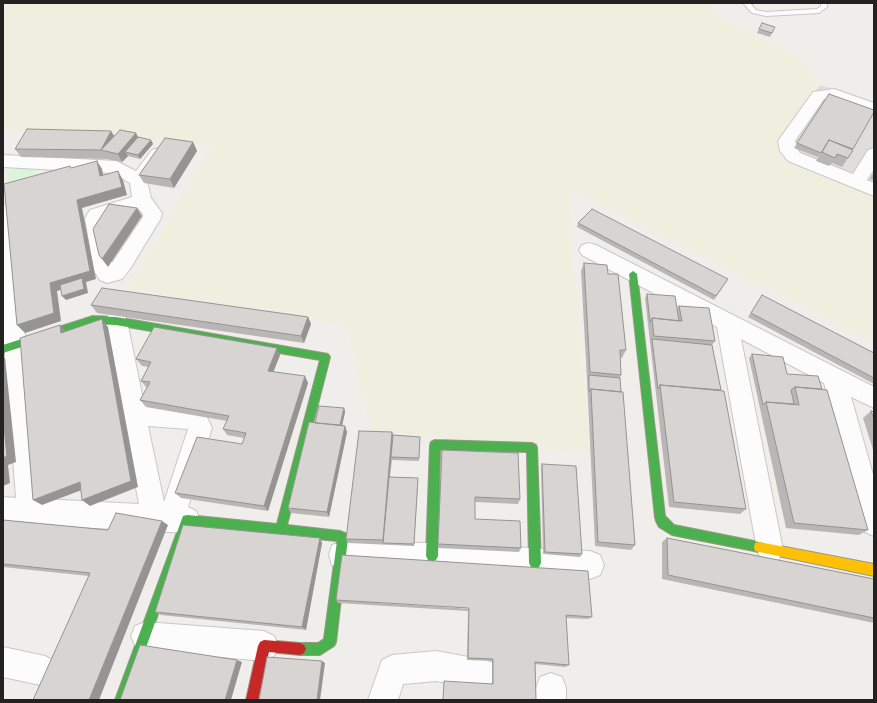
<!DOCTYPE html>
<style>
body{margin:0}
#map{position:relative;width:877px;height:703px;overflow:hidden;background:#f0eeeb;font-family:Signika,sans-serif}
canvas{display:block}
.frame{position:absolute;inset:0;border:4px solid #222;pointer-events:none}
</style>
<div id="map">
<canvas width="877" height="703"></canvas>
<div class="frame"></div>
</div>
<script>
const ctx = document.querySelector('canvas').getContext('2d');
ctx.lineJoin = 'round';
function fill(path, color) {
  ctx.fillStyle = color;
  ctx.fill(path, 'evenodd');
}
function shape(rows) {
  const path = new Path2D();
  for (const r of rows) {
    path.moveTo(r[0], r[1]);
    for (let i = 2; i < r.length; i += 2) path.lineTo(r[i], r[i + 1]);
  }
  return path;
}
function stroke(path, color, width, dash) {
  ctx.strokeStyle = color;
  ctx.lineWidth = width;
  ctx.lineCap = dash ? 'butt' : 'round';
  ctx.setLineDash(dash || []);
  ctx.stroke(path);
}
fill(shape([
 [820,85,874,102,874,194,816,170,779,140,803,105]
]), '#dfdedc');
fill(shape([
 [3,3,713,3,719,16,797,55,820,85,803,105,786,128,779,140,780,147,874,194,874,336,871,341,568,189,590,453,371,430,346,324,128,288,212,145,3,128]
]), '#efefdf');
fill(shape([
 [15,166,36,166,37,170,35,174,22,179,9,181,7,175,10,168]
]), '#daf5da');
const lane = shape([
 [743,3,750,3,756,10,766,12,817,9,821,6,821,3,827,3,827,7,819,13,766,16,752,13,743,3]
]);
const street = shape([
 [834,89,874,103,874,113,833,99,824,99,795,141,797,149,800,153,853,174,868,150,874,148,874,169,867,180,874,183,874,196,788,161,780,151,778,141,813,92,834,89],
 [158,148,164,150,167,154,147,181,151,198,162,213,161,218,130,269,122,279,107,283,100,280,94,271,85,218,90,210,132,197,130,183,112,173,3,167,3,155,116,161,136,171,152,150,158,148],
 [138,208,143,214,143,217,112,263,104,220,138,208],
 [3,204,10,206,12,211,42,499,139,504,105,321,108,315,116,312,124,315,127,321,144,404,189,407,205,413,212,428,188,507,196,511,200,520,196,529,187,533,3,523,3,497,16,498,3,330,3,204],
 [148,426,188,429,164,502,148,426],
 [589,243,596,245,874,387,874,408,851,397,874,478,874,536,865,532,861,523,824,383,741,339,783,550,779,559,770,563,761,559,757,550,717,327,582,255,579,250,582,245,589,243],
 [342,542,432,543,590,551,600,555,604,565,600,575,590,579,432,569,342,568,332,565,329,555,332,545,342,542],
 [145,622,264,631,274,636,279,646,274,656,264,661,145,650,135,646,131,636,135,626,145,622],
 [3,647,45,656,55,661,60,671,55,681,45,686,3,677,3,647],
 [436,651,485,660,496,664,500,675,496,686,485,690,436,681,403,684,398,700,368,700,382,660,392,655,436,651],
 [551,673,562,677,566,688,566,700,536,700,536,688,540,677,551,673]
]);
const fast = shape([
 [633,271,637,274,665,516,674,525,759,542,763,543,764,547,763,551,759,552,672,535,659,527,656,521,655,517,629,274,633,271],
 [93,316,116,317,328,354,330,357,287,525,340,531,347,534,348,538,336,642,334,646,320,655,300,655,296,653,294,649,296,645,300,643,318,643,324,639,337,541,190,526,127,700,115,700,183,516,187,515,277,524,320,360,116,325,93,324,3,353,3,345,93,316],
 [435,440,532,443,536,445,537,448,541,563,539,567,535,569,531,567,529,563,527,452,440,450,438,556,436,560,432,562,428,560,426,556,430,445,431,442,435,440]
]);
const slow = shape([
 [759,542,874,564,874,576,759,552,755,551,754,547,755,543,759,542]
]);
const jam = shape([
 [264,640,300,643,304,645,306,649,304,653,300,655,269,652,258,700,246,700,258,646,260,642,264,640]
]);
stroke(lane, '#c9c8c7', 2);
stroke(street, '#c9c8c7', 2);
stroke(fast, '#999a82', 2);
stroke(slow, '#999a82', 2);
stroke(jam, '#999a82', 2);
fill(lane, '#fdfcfc');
fill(street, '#fdfcfc');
fill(fast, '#4caf50');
fill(slow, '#ffc107');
fill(jam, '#c62828');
fill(shape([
 [759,29,773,31,770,37,757,33],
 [829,94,853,149,848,158,842,167,832,163,829,166,816,161,822,152,818,157,794,148],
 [136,133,138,137,151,140,153,144,140,159,128,156,122,162,106,159,21,157,15,149],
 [193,142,197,151,174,188,144,183,139,175],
 [874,172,874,180,870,179],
 [578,223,728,279,714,300,577,227],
 [584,263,608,274,626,350,622,358,620,358,621,375,620,378,635,545,631,550,595,546,587,379,581,271],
 [647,294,677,310,679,306,715,341,712,345,721,390,746,509,740,514,669,507,645,298],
 [762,295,874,353,874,384,748,317],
 [91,305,308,317,311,324,304,343,97,313],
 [752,354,787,374,822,389,868,530,859,535,786,528,749,358],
 [280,355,273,372,308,383,268,511,181,498,175,493,242,444,244,438,227,435,223,429,227,421,146,407,140,400,147,388,141,381,148,367,142,366,136,359],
 [344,408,345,412,342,425,345,426,347,432,329,517,291,513,288,508,315,423],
 [871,411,874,412,874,453,863,418],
 [392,432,393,435,420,437,419,461,392,460,390,477,418,478,414,546,348,543,346,539],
 [442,450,520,499,518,504,475,502,475,519,521,548,519,552,438,548],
 [542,464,582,554,580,557,543,554,541,467],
 [3,520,108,530,168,525,89,576,3,567],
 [320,538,322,543,306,630,161,615,155,612],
 [667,538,874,579,874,623,662,579,662,542],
 [336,600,592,617,588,619,566,618,569,665,565,667,535,664,536,700,492,684,492,661,467,660,468,611,338,603]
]), '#b9b6b5');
fill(shape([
 [111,131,116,139,101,150],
 [136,133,140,142,125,152,128,156,122,162,118,154],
 [151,140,153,144,140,159,138,155],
 [193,142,197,151,174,188,170,179],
 [97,161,102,169,105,184,100,176],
 [118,171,123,180,127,195,82,208,96,279,86,282,88,293,66,300,62,296,83,283,57,291,61,321,25,333,17,325,50,283,77,200],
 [137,208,142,216,108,267,102,259],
 [308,317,311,324,304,343,301,336],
 [102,319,108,327,138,487,90,506,82,500],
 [60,325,67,333,61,333],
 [277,348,280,355,271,378,268,371],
 [3,357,5,358,16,462,8,465,10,483,3,486],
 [305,376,308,383,268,511,264,506],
 [344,408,345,412,341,431,340,428],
 [345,426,347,432,329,517,327,512],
 [392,432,393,438,391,457,391,460,384,543,383,543,383,540],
 [418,478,418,481,414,546,414,544],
 [80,482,87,488,42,505,33,500],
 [162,521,168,525,99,700,89,700],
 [320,538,322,543,306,630,302,627],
 [237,660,242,662,231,700,225,700],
 [322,661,325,663,320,700,317,700]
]), '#969493');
const building = shape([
 [762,23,775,27,772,33,759,29,762,23],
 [829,94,874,110,874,112,853,149,829,140,821,153,797,143,829,94],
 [27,129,111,131,101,150,15,149,27,129],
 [120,130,136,133,118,154,101,150,120,130],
 [138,137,151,140,138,155,125,152,138,137],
 [165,138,193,142,170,179,139,175,165,138],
 [829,140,853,150,848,158,837,154,835,158,822,152,829,140],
 [97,161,100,176,118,171,122,187,77,200,90,271,50,283,54,313,17,325,4,184,70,166,71,168,97,161],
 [109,204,137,208,102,259,99,255,93,229,109,204],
 [592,209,728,279,716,296,578,223,592,209],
 [584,263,607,265,608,274,618,274,626,350,620,350,621,375,590,372,584,263],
 [82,278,84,289,62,296,60,285,82,278],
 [102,288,308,317,301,336,91,305,102,288],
 [647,294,675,296,679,321,652,318,650,322,647,294],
 [762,295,874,353,874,378,751,313,762,295],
 [679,306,709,308,715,341,654,336,652,318,682,321,679,306],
 [102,319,131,481,82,500,80,482,33,500,20,338,60,325,61,333,102,319],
 [154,327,277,348,268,371,305,376,264,506,175,493,197,437,242,444,246,433,223,429,229,416,140,400,150,382,141,381,151,362,136,359,154,327],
 [652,339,712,345,721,390,660,385,658,389,652,339],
 [752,354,783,357,787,374,818,376,822,389,795,387,791,390,794,404,766,402,763,405,752,354],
 [589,375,620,378,621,392,591,389,589,392,589,375],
 [660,385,724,391,746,509,674,502,660,385],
 [795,387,827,390,868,530,794,523,766,402,799,405,795,387],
 [591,389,623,392,635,545,598,542,591,389],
 [319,406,344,408,340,425,315,423,319,406],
 [871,411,874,412,874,419,871,411],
 [3,417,7,456,3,458,3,417],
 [309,422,345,426,327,512,288,508,309,422],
 [359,431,392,432,383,540,346,539,359,431],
 [393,435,420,437,419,458,391,457,393,435],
 [442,450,518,453,520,499,475,497,475,519,520,521,521,548,438,544,442,450],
 [542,464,576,466,582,554,545,552,542,464],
 [389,477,418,478,414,544,383,543,389,477],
 [116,513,162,521,89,700,33,700,90,573,3,564,3,520,108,530,116,513],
 [183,525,320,538,302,627,155,612,183,525],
 [667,538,874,579,874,618,668,575,667,538],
 [342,555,588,571,592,617,566,615,569,665,535,662,536,700,443,700,444,681,493,684,493,659,468,658,469,608,336,600,342,555],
 [140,645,237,660,225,700,120,700,140,645],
 [267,657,322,661,317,700,259,700,267,657]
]);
fill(building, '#d7d4d2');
stroke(building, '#969493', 1);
</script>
